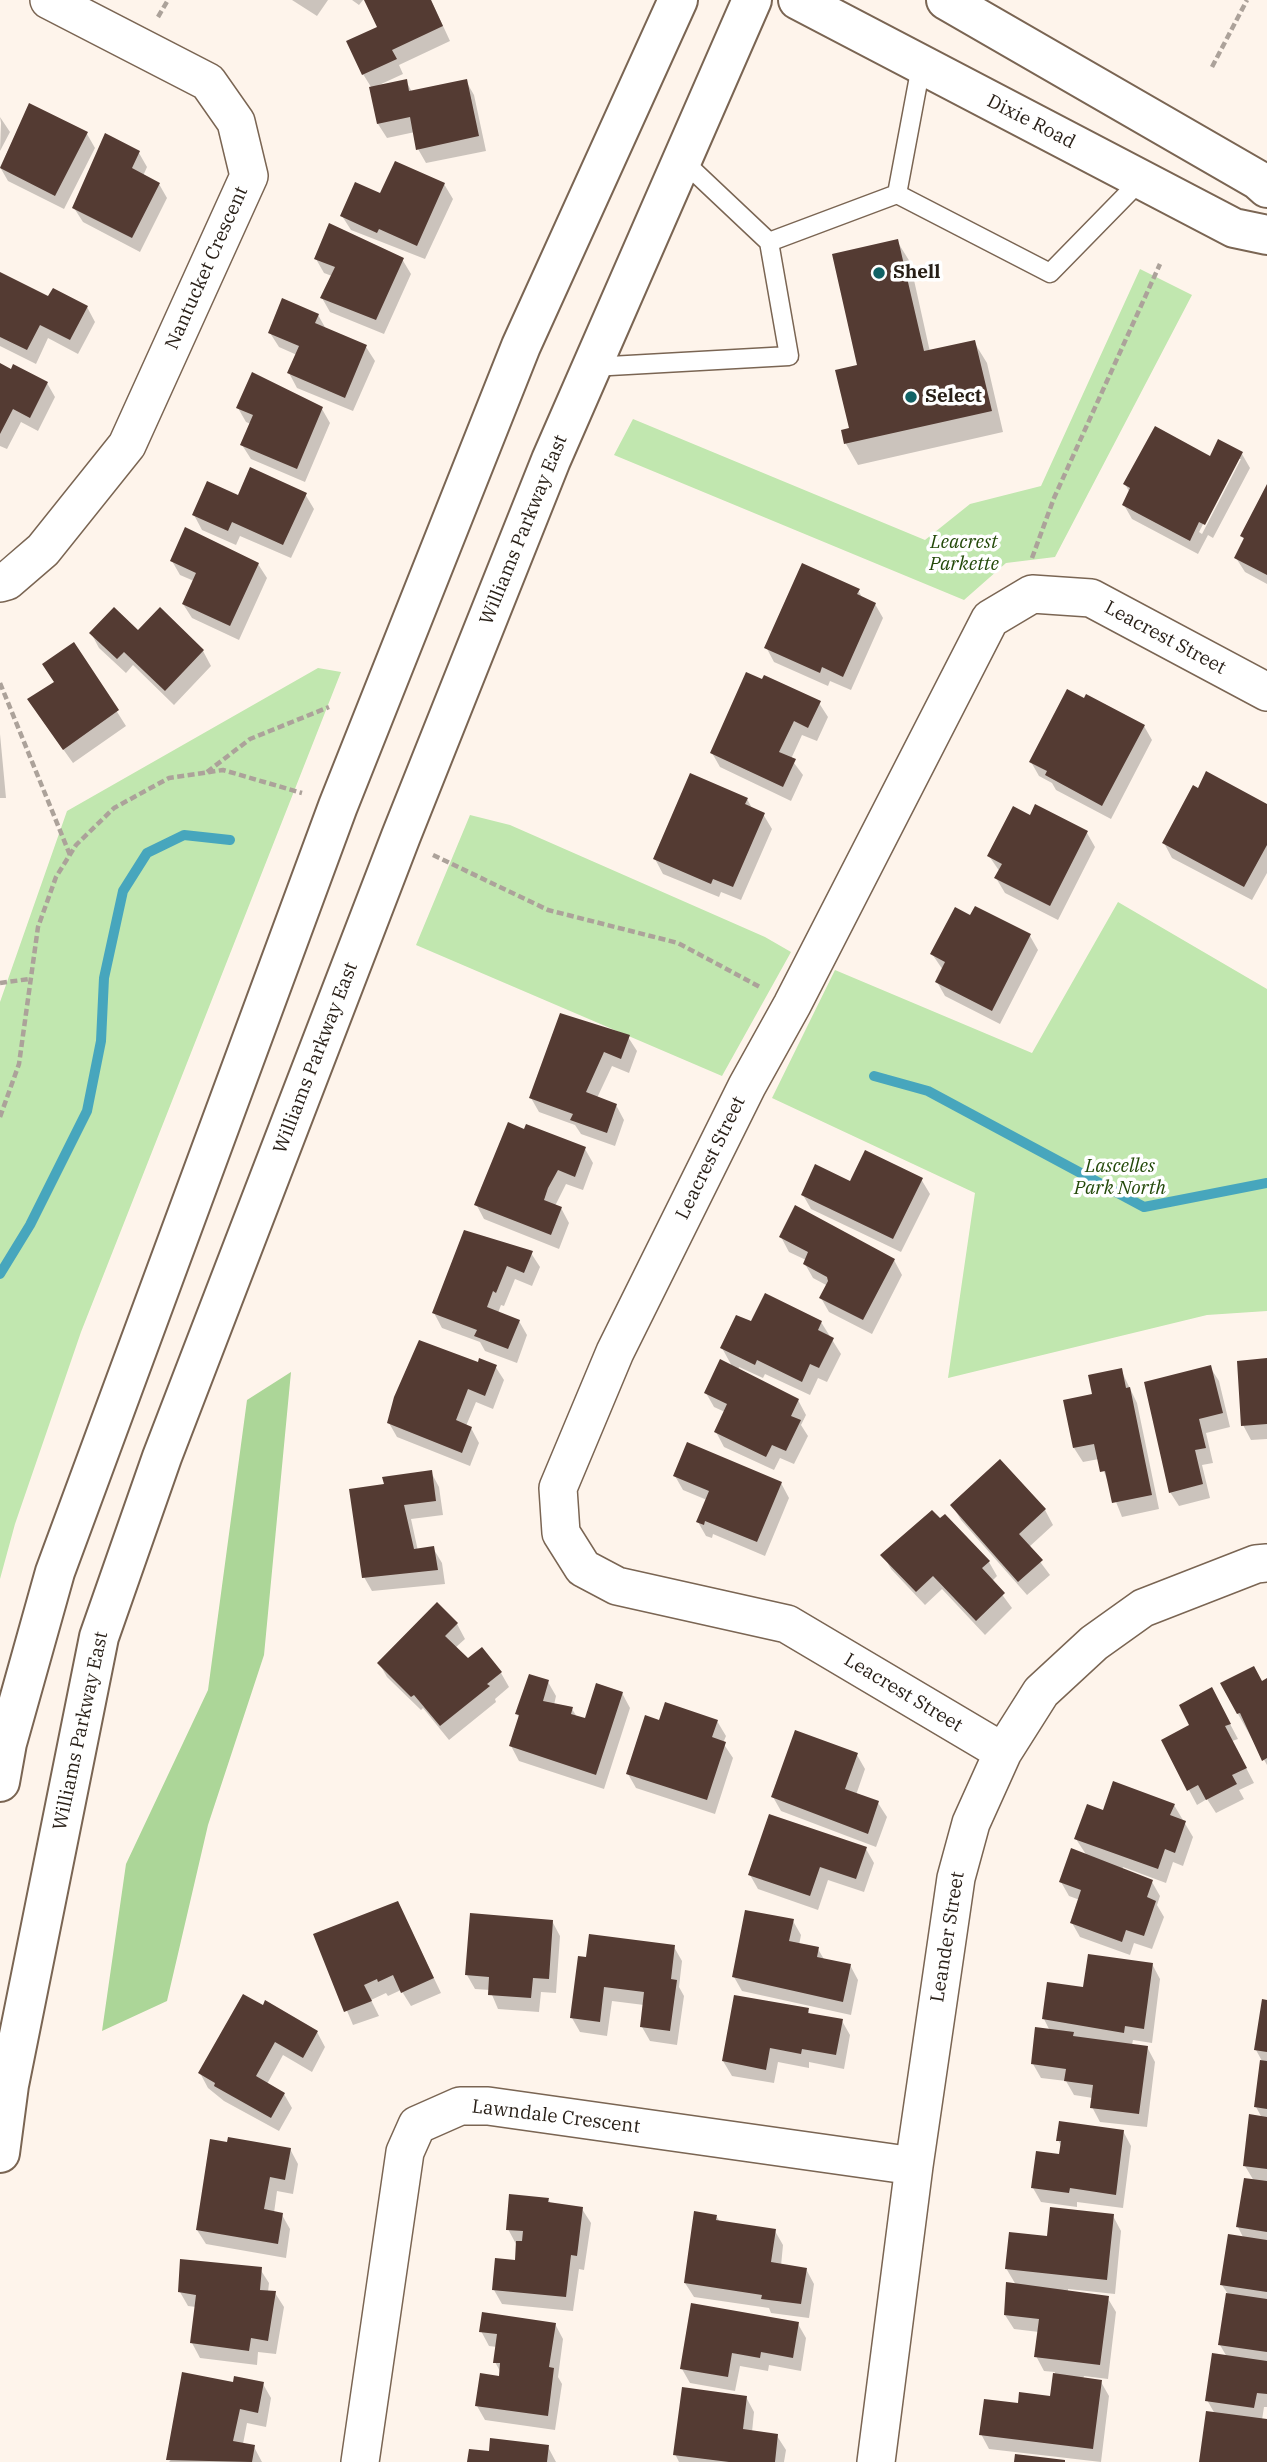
<!DOCTYPE html>
<style>
body{margin:0}
canvas{display:block;background:#fef4eb}
</style>
<canvas width="1267" height="2462"></canvas>
<script>
const ctx = document.querySelector('canvas').getContext('2d');
ctx.lineJoin = 'round';
function fill(path, color) {
  ctx.fillStyle = color;
  ctx.fill(path, 'evenodd');
}
function shape(rows) {
  const path = new Path2D();
  for (const r of rows) {
    path.moveTo(r[0], r[1]);
    for (let i = 2; i < r.length; i += 2) path.lineTo(r[i], r[i + 1]);
  }
  return path;
}
function stroke(path, color, width, dash) {
  ctx.strokeStyle = color;
  ctx.lineWidth = width;
  ctx.lineCap = dash ? 'butt' : 'round';
  ctx.setLineDash(dash || []);
  ctx.stroke(path);
}
function drawText(font, color, halo, rows, align = 'center') {
  ctx.font = font + ' "IBM Plex Serif",serif';
  ctx.lineWidth = 7;
  ctx.setLineDash([]);
  ctx.textBaseline = 'middle';
  ctx.strokeStyle = halo;
  ctx.fillStyle = color;
  for (const [text, x, y, turn = 0] of rows) {
    ctx.save();
    ctx.translate(x, y);
    ctx.rotate((+turn || 0) * Math.PI / 180);
    ctx.textAlign = isNaN(turn) ? turn : align;
    if (halo) ctx.strokeText(text, 0, 0);
    ctx.fillText(text, 0, 0);
    ctx.restore();
  }
}
fill(shape([
 [1140,269,1192,295,1055,557,1006,563,964,600,614,455,633,419,925,540,970,504,1041,486],
 [318,668,341,672,81,1332,15,1524,0,1579,0,1002,67,811],
 [470,815,510,825,765,937,791,952,722,1076,416,945],
 [1118,902,1267,989,1267,1311,1207,1315,948,1378,975,1193,772,1098,835,970,1032,1053]
]), '#c1e7af');
fill(shape([
 [291,1372,264,1655,208,1825,167,2001,102,2031,126,1864,208,1690,247,1400]
]), '#acd698');
fill(shape([
 [292,0,328,0,317,16],
 [352,0,363,0,359,5],
 [369,0,431,0,450,41,399,65,403,74,379,85,406,81,412,92,466,81,474,95,486,151,426,163,418,149,415,132,387,138,378,124,371,87,363,74,379,27],
 [30,105,87,134,95,148,64,209,8,181,0,167],
 [0,117,10,132,0,151,1,123],
 [139,153,147,167,143,176,159,184,167,198,140,252,83,222,74,208],
 [444,184,453,199,425,259,351,230,342,216,381,195],
 [897,241,910,262,930,352,974,342,987,363,1003,432,858,465,846,444,843,431,851,429,859,366],
 [316,259,402,259,411,274,384,334,330,312,322,298,332,276,324,273],
 [0,275,49,299,87,307,95,322,78,354,48,338,36,364,0,346],
 [318,315,326,329,366,347,375,361,353,411,297,388,289,373,297,355,279,347,270,333],
 [0,365,47,383,55,397,38,431,21,422,7,449,0,446],
 [238,408,322,409,330,423,305,482,251,459,242,445,251,424,246,422],
 [1242,454,1250,468,1213,538,1208,535,1198,554,1132,519,1124,505,1130,493,1125,484,1210,458],
 [1237,459,1241,459,1202,534,1199,532],
 [1267,488,1267,584,1245,572,1236,558,1245,541,1242,536],
 [305,494,314,509,291,558,240,536,236,545,202,530,194,515,239,498],
 [172,561,258,564,267,578,239,640,192,618,183,604,194,581,180,575],
 [858,590,863,599,875,604,883,618,851,690,830,681,828,686,774,662,766,647],
 [160,610,203,651,211,666,174,705,133,665,126,673,99,648,91,633,138,632],
 [74,644,126,726,73,763,38,714],
 [819,703,828,717,817,741,802,735,791,759,803,775,791,801,720,767,712,753],
 [1144,726,1152,740,1111,819,1056,790,1052,783,1039,776,1031,762],
 [0,734,6,798,0,798],
 [747,799,753,810,763,814,772,829,741,900,721,892,719,897,663,874,655,859],
 [1267,806,1267,873,1252,900,1172,858,1164,843],
 [1030,817,1087,833,1095,847,1058,920,1005,893,996,878,1000,872,989,856],
 [971,918,1030,936,1038,950,1000,1024,945,996,937,982,943,970,932,954],
 [628,1037,637,1051,629,1073,612,1066,597,1098,616,1105,624,1120,615,1146,581,1134,575,1125,539,1112,531,1098],
 [585,1149,593,1163,583,1190,566,1184,555,1206,561,1208,569,1223,559,1249,484,1219,476,1204],
 [921,1179,930,1194,901,1252,811,1209,803,1195,851,1183],
 [465,1232,531,1253,540,1267,532,1286,515,1279,504,1306,501,1305,498,1313,519,1321,527,1335,517,1363,485,1351,480,1342,442,1328,434,1313],
 [781,1237,894,1260,902,1275,872,1334,829,1312,821,1298,828,1286,813,1278,805,1264,806,1260,789,1252],
 [821,1322,841,1354,827,1382,818,1378,810,1395,765,1374,763,1378,739,1367,738,1370,798,1400,806,1415,801,1425,808,1436,794,1464,780,1458,774,1470,724,1447,716,1432,725,1412,714,1407,706,1393,733,1368,722,1348,752,1324],
 [1267,1360,1267,1439,1251,1440,1243,1425],
 [479,1365,495,1366,504,1380,493,1409,476,1402,466,1426,471,1428,479,1443,470,1466,397,1437,389,1423],
 [1210,1367,1219,1381,1230,1427,1206,1433,1213,1463,1202,1465,1210,1498,1179,1506,1170,1492],
 [1121,1370,1137,1403,1159,1509,1122,1517,1099,1459,1083,1462,1074,1448],
 [1000,1461,1045,1510,1053,1525,1029,1547,1050,1575,1027,1595,961,1520,952,1505],
 [431,1472,439,1487,443,1515,411,1519,418,1551,433,1548,442,1563,445,1584,372,1591,364,1577,386,1486],
 [675,1476,781,1483,789,1498,765,1556,713,1534,712,1538,706,1536,698,1522,707,1500,683,1490],
 [945,1516,989,1562,997,1576,992,1581,1012,1608,985,1635,942,1589,925,1605,891,1569,883,1555],
 [437,1604,457,1624,465,1639,455,1648,468,1660,501,1673,509,1687,495,1699,496,1702,449,1740,423,1708,421,1710,387,1677,379,1663],
 [1267,1680,1267,1765,1238,1714],
 [548,1682,556,1696,554,1705,572,1709,577,1717,586,1720,622,1693,630,1708,604,1789,519,1761,511,1746,520,1719,517,1714],
 [1219,1703,1238,1739,1232,1741,1254,1783,1239,1790,1244,1799,1216,1813,1207,1799,1197,1805,1163,1741,1192,1726],
 [717,1721,726,1736,723,1743,733,1758,715,1814,636,1788,628,1774,660,1722],
 [857,1755,865,1769,856,1795,878,1803,887,1817,876,1847,781,1811,773,1797],
 [1174,1805,1193,1837,1183,1866,1173,1862,1166,1883,1123,1867,1122,1870,1152,1882,1160,1896,1157,1905,1164,1917,1152,1949,1134,1943,1130,1955,1080,1937,1072,1923,1080,1900,1069,1896,1061,1882,1087,1856,1076,1839,1104,1812],
 [866,1849,874,1863,864,1892,828,1880,818,1910,758,1889,750,1875],
 [398,1903,441,1993,411,2006,401,1990,388,1996,386,1993,371,2000,379,2016,353,2025,315,1935],
 [552,1921,560,1936,556,1993,541,1992,539,2012,498,2009,490,1990,475,1989,467,1975],
 [793,1921,801,1935,799,1945,818,1949,825,1961,850,1965,858,1980,851,2015,742,1991,734,1977],
 [674,1947,682,1961,679,1987,684,1996,677,2045,650,2041,642,2027,644,2005,612,2001,607,2036,580,2032,572,2018,588,1959],
 [1152,1964,1160,1979,1152,2043,1133,2040,1132,2045,1147,2047,1155,2062,1147,2127,1100,2122,1092,2107,1093,2098,1074,2095,1066,2081,1041,2078,1033,2064,1050,2031,1044,2019,1085,1989],
 [243,1996,317,2032,325,2047,312,2072,283,2055,267,2084,284,2094,292,2108,279,2131,224,2101,208,2088,200,2073],
 [1267,2002,1267,2407,1264,2407,1262,2420,1267,2421,1267,2462,1201,2462,1215,2414,1207,2400,1227,2357,1220,2345,1228,2294,1222,2285,1244,2239,1238,2227,1254,2181,1245,2166,1262,2118,1256,2107,1262,2061,1256,2050],
 [808,2010,811,2016,842,2021,850,2035,844,2069,809,2062,809,2068,778,2062,774,2083,732,2076,723,2061],
 [1123,2131,1131,2146,1123,2208,1077,2202,1077,2207,1041,2202,1033,2188,1061,2156,1062,2147,1058,2140],
 [290,2149,298,2164,293,2194,277,2191,274,2213,282,2215,290,2229,286,2258,206,2244,197,2230],
 [548,2199,551,2204,582,2209,591,2223,584,2270,579,2269,573,2311,502,2304,494,2290,516,2262,516,2244,508,2229],
 [716,2216,720,2222,775,2231,783,2245,781,2266,806,2269,814,2284,809,2318,771,2313,769,2308,694,2297,685,2283],
 [1113,2216,1121,2231,1115,2294,1068,2289,1068,2292,1107,2297,1116,2312,1108,2379,1084,2376,1083,2379,1101,2382,1109,2396,1101,2462,989,2449,981,2434,1019,2405,1051,2398,1055,2372,1044,2371,1036,2356,1039,2332,1014,2329,1005,2315,1016,2285,1006,2268,1049,2238],
 [260,2269,269,2283,268,2292,275,2293,284,2307,276,2354,258,2352,257,2365,200,2358,192,2343,196,2307,188,2306,180,2292],
 [555,2324,563,2339,558,2377,562,2384,555,2430,485,2420,477,2406,500,2378,501,2373,495,2362,497,2347,489,2346,481,2331],
 [798,2324,806,2338,801,2371,769,2365,768,2371,740,2366,735,2391,690,2383,682,2369],
 [234,2384,263,2384,271,2398,266,2427,247,2423,243,2444,254,2447,262,2462,169,2462],
 [746,2397,754,2412,752,2432,777,2436,786,2450,784,2462,679,2462,675,2454],
 [548,2447,556,2462,469,2462,490,2453]
]), '#0003');
stroke(shape([
 [874,1076,928,1091,1144,1207,1267,1183],
 [0,1274,30,1225,87,1111,101,1041,104,978,123,891,147,853,184,835,230,840]
]), '#47a6bd', 10);
fill(shape([
 [364,0,431,0,443,26,392,50,397,59,362,75,346,41,377,27],
 [407,79,409,91,467,79,479,136,416,150,410,117,377,124,369,87],
 [29,103,88,132,55,196,0,168],
 [105,133,140,151,132,168,160,183,132,238,72,208],
 [395,161,445,183,417,246,379,229,377,233,340,216,355,182,380,193],
 [329,223,404,258,376,320,320,298,335,267,314,259],
 [898,239,924,351,975,340,992,411,844,444,841,430,849,428,835,370,857,365,832,254],
 [0,272,48,296,53,288,88,306,70,340,40,325,27,350,0,337],
 [282,298,319,314,315,323,367,345,345,398,287,373,299,346,268,333],
 [0,363,11,369,13,364,48,382,30,418,13,409,0,434],
 [252,372,323,407,297,469,240,445,253,415,236,408],
 [1155,426,1210,456,1218,439,1243,452,1205,525,1199,522,1190,541,1122,505,1130,488,1123,484],
 [250,467,307,493,283,545,232,522,228,531,192,515,207,481,238,495],
 [1267,484,1267,575,1234,558,1244,538,1240,536],
 [185,527,259,563,230,626,182,604,196,573,170,561],
 [802,563,860,589,857,594,876,603,843,677,822,667,820,673,764,648],
 [114,607,138,630,160,607,204,650,165,691,124,652,117,659,89,633],
 [74,642,119,710,63,750,27,699,54,682,42,664],
 [746,672,762,679,764,675,821,701,808,728,794,721,779,752,796,759,783,787,710,753],
 [1067,689,1084,698,1086,694,1145,725,1102,806,1045,775,1047,771,1029,762],
 [1206,771,1267,804,1267,845,1244,887,1162,843,1193,785,1198,788],
 [690,773,748,798,745,804,765,813,733,887,713,879,711,884,653,859],
 [1035,804,1088,831,1050,906,994,878,1002,864,987,856,1013,806,1030,815],
 [975,906,1031,934,992,1011,935,982,945,962,930,954,955,907,970,915],
 [560,1013,630,1035,621,1059,604,1052,586,1092,617,1104,607,1133,570,1120,573,1114,529,1098],
 [508,1122,524,1129,526,1124,586,1147,575,1177,558,1170,548,1188,544,1200,562,1207,551,1235,474,1205],
 [865,1150,923,1178,893,1239,801,1195,815,1164,850,1181],
 [795,1205,895,1259,863,1320,819,1298,828,1281,827,1277,803,1264,808,1252,779,1237],
 [464,1230,533,1251,524,1273,507,1266,496,1293,493,1291,487,1307,520,1320,508,1349,474,1336,477,1330,432,1313],
 [765,1293,822,1321,818,1330,834,1338,819,1368,810,1364,802,1382,757,1360,755,1365,720,1348,736,1315,751,1321],
 [419,1340,478,1362,479,1358,497,1365,485,1396,468,1389,456,1420,472,1427,462,1453,387,1423,394,1397],
 [1267,1358,1267,1424,1241,1426,1237,1361],
 [720,1359,799,1399,791,1416,801,1420,786,1451,772,1445,766,1457,714,1432,727,1404,704,1393],
 [1211,1365,1223,1413,1199,1419,1206,1448,1195,1450,1203,1484,1169,1493,1144,1382],
 [1122,1368,1126,1388,1130,1387,1152,1495,1112,1503,1105,1471,1100,1472,1094,1444,1073,1448,1063,1400,1092,1394,1088,1375],
 [687,1442,782,1482,757,1542,705,1521,704,1525,696,1522,709,1491,673,1476],
 [1000,1459,1046,1509,1019,1534,1043,1560,1018,1582,950,1505],
 [432,1470,436,1501,404,1505,414,1549,434,1546,438,1570,362,1578,349,1489,384,1484,382,1477],
 [932,1510,940,1518,945,1514,990,1561,982,1568,1005,1593,976,1621,933,1576,916,1592,880,1555],
 [437,1602,458,1623,445,1636,468,1658,482,1647,502,1672,487,1684,490,1686,440,1726,414,1695,411,1697,377,1663],
 [1254,1666,1262,1681,1267,1678,1267,1758,1262,1761,1240,1713,1237,1714,1220,1683],
 [529,1674,549,1680,543,1701,573,1707,571,1714,585,1718,596,1683,623,1692,596,1775,509,1746,519,1715,515,1714],
 [1212,1687,1231,1724,1225,1726,1247,1768,1232,1775,1237,1784,1206,1800,1198,1785,1187,1791,1161,1740,1189,1725,1179,1705],
 [665,1702,718,1720,712,1737,726,1742,707,1800,626,1774,645,1715,659,1720],
 [795,1730,858,1753,845,1789,879,1801,868,1834,771,1797],
 [1113,1781,1175,1804,1170,1815,1186,1821,1175,1853,1165,1849,1158,1869,1074,1839,1087,1804,1103,1810],
 [769,1814,867,1847,856,1879,820,1867,810,1896,748,1875],
 [1071,1848,1153,1880,1147,1897,1156,1901,1144,1936,1126,1930,1122,1942,1070,1923,1081,1890,1059,1882],
 [398,1901,434,1978,401,1993,393,1975,378,1982,377,1979,364,1985,372,2001,344,2012,313,1934],
 [745,1910,794,1919,789,1941,819,1947,817,1957,851,1964,843,2002,732,1977],
 [470,1913,553,1920,549,1979,533,1978,531,1998,488,1995,489,1977,465,1975],
 [589,1934,675,1945,671,1979,677,1980,670,2031,640,2027,644,1992,604,1987,600,2022,570,2018,578,1956,586,1957],
 [1088,1954,1153,1963,1144,2029,1125,2026,1124,2033,1042,2019,1047,1982,1083,1987],
 [243,1994,263,2005,265,2000,318,2031,303,2058,275,2042,256,2076,285,2093,271,2118,214,2086,215,2083,198,2073],
 [734,1995,809,2008,808,2013,843,2019,836,2055,802,2049,801,2054,770,2048,766,2070,722,2061],
 [1262,1999,1267,2000,1267,2052,1254,2050],
 [1035,2027,1074,2032,1073,2036,1148,2046,1139,2114,1090,2108,1093,2085,1064,2081,1066,2069,1031,2064],
 [1260,2060,1267,2061,1267,2109,1254,2107],
 [1249,2114,1267,2117,1267,2169,1243,2166],
 [1059,2121,1124,2130,1116,2195,1070,2188,1069,2193,1031,2188,1036,2151,1059,2154,1061,2141,1056,2141],
 [228,2137,291,2148,285,2180,270,2177,264,2209,283,2213,278,2244,196,2230,210,2139,227,2142],
 [1244,2178,1267,2181,1267,2232,1236,2227],
 [509,2194,549,2198,548,2202,583,2207,577,2256,571,2255,566,2297,492,2290,495,2258,515,2260,516,2241,522,2241,523,2231,506,2230],
 [1050,2207,1114,2214,1107,2280,1005,2269,1009,2232,1047,2236],
 [694,2211,717,2215,716,2220,776,2229,771,2262,807,2268,801,2304,761,2299,762,2295,684,2283],
 [1228,2234,1267,2240,1267,2292,1220,2285],
 [180,2259,262,2267,260,2290,276,2291,268,2341,251,2338,249,2351,190,2343,196,2295,178,2292],
 [1006,2282,1109,2296,1100,2365,1034,2357,1039,2319,1004,2315],
 [1226,2293,1267,2299,1267,2352,1218,2345],
 [691,2303,799,2322,793,2358,761,2352,760,2358,732,2353,728,2377,680,2369],
 [482,2312,556,2323,549,2367,554,2368,548,2416,475,2406,480,2373,499,2376,500,2363,493,2363,497,2334,479,2332],
 [1212,2353,1267,2361,1267,2394,1257,2393,1254,2408,1205,2401],
 [182,2372,233,2382,234,2376,264,2382,258,2413,240,2409,233,2441,255,2445,252,2462,166,2460],
 [1053,2373,1102,2380,1093,2449,979,2435,984,2399,1018,2403,1019,2392,1050,2396],
 [682,2387,747,2396,743,2429,778,2434,775,2462,729,2462,673,2455],
 [1206,2411,1267,2419,1267,2462,1199,2462],
 [490,2438,549,2445,547,2462,467,2462,469,2449,489,2451],
 [1015,2454,1065,2460,1065,2462,1014,2462]
]), '#543b33');
const service = shape([
 [681,159,769,242],
 [897,194,921,66],
 [592,367,789,356,769,242,897,194,1050,273,1142,179]
]);
const minor = shape([
 [0,583,7,581,43,550,127,445,249,176,236,122,208,82,49,0],
 [1003,1752,787,1624,617,1586,583,1568,561,1533,558,1488,615,1352,747,1086,792,1005,990,619,1032,594,1091,598,1267,692],
 [360,2462,405,2152,417,2125,460,2106,488,2106,914,2166],
 [876,2462,914,2166,956,1878,971,1823,1003,1752,1041,1692,1094,1643,1143,1608,1256,1564,1267,1563]
]);
const secondary = shape([
 [798,0,1234,228,1267,235],
 [946,0,1258,180,1267,188],
 [0,1782,7,1743,55,1572,338,806,521,346,678,0],
 [0,2153,9,2085,99,1637,162,1457,401,836,551,460,752,0]
]);
stroke(service, '#7a6553', 21);
stroke(minor, '#7a6553', 40);
stroke(secondary, '#7a6553', 42);
stroke(shape([
 [158,17,168,0],
 [1212,67,1247,0],
 [1032,558,1054,498,1160,264],
 [0,683,70,855],
 [207,772,250,739,329,707],
 [433,855,548,910,678,943,760,987],
 [0,983,29,979],
 [0,1117,19,1064,38,927,56,877,76,845,114,808,169,778,223,770,302,793]
]), '#aca29a', 4.5, [7, 3.5]);
stroke(service, '#fff', 18);
stroke(minor, '#fff', 37);
stroke(secondary, '#fff', 38);
for (const [x, y, r, color] of [
 [879,273,7,"#116265"],
 [911,397,7,"#116265"]
]) {
  const dot = new Path2D();
  dot.arc(x, y, r, 0, 2 * Math.PI);
  ctx.fillStyle = color;
  ctx.fill(dot);
  stroke(dot, '#fff', 2.5);
}
drawText('19px', '#281f17', '#fff', [
 ["Dixie Road",1031,122,27],
 ["Nantucket Crescent",207,268,-66],
 ["Williams Parkway East",524,530,-68],
 ["Leacrest Street",1165,638,28],
 ["Williams Parkway East",316,1058,-69],
 ["Leacrest Street",711,1158,-64],
 ["Leacrest Street",903,1693,31],
 ["Williams Parkway East",81,1731,-78],
 ["Leander Street",948,1937,-81],
 ["Lawndale Crescent",556,2117,7]
]);
drawText('bold 19px', '#281f17', '#fff', [
 ["Shell",893,273],
 ["Select",925,397]
], 'left');
drawText('italic 19px', '#234909', '#fff', [
 ["Leacrest",964,543],
 ["Parkette",964,565],
 ["Lascelles",1120,1167],
 ["Park North",1120,1189]
]);
</script>
